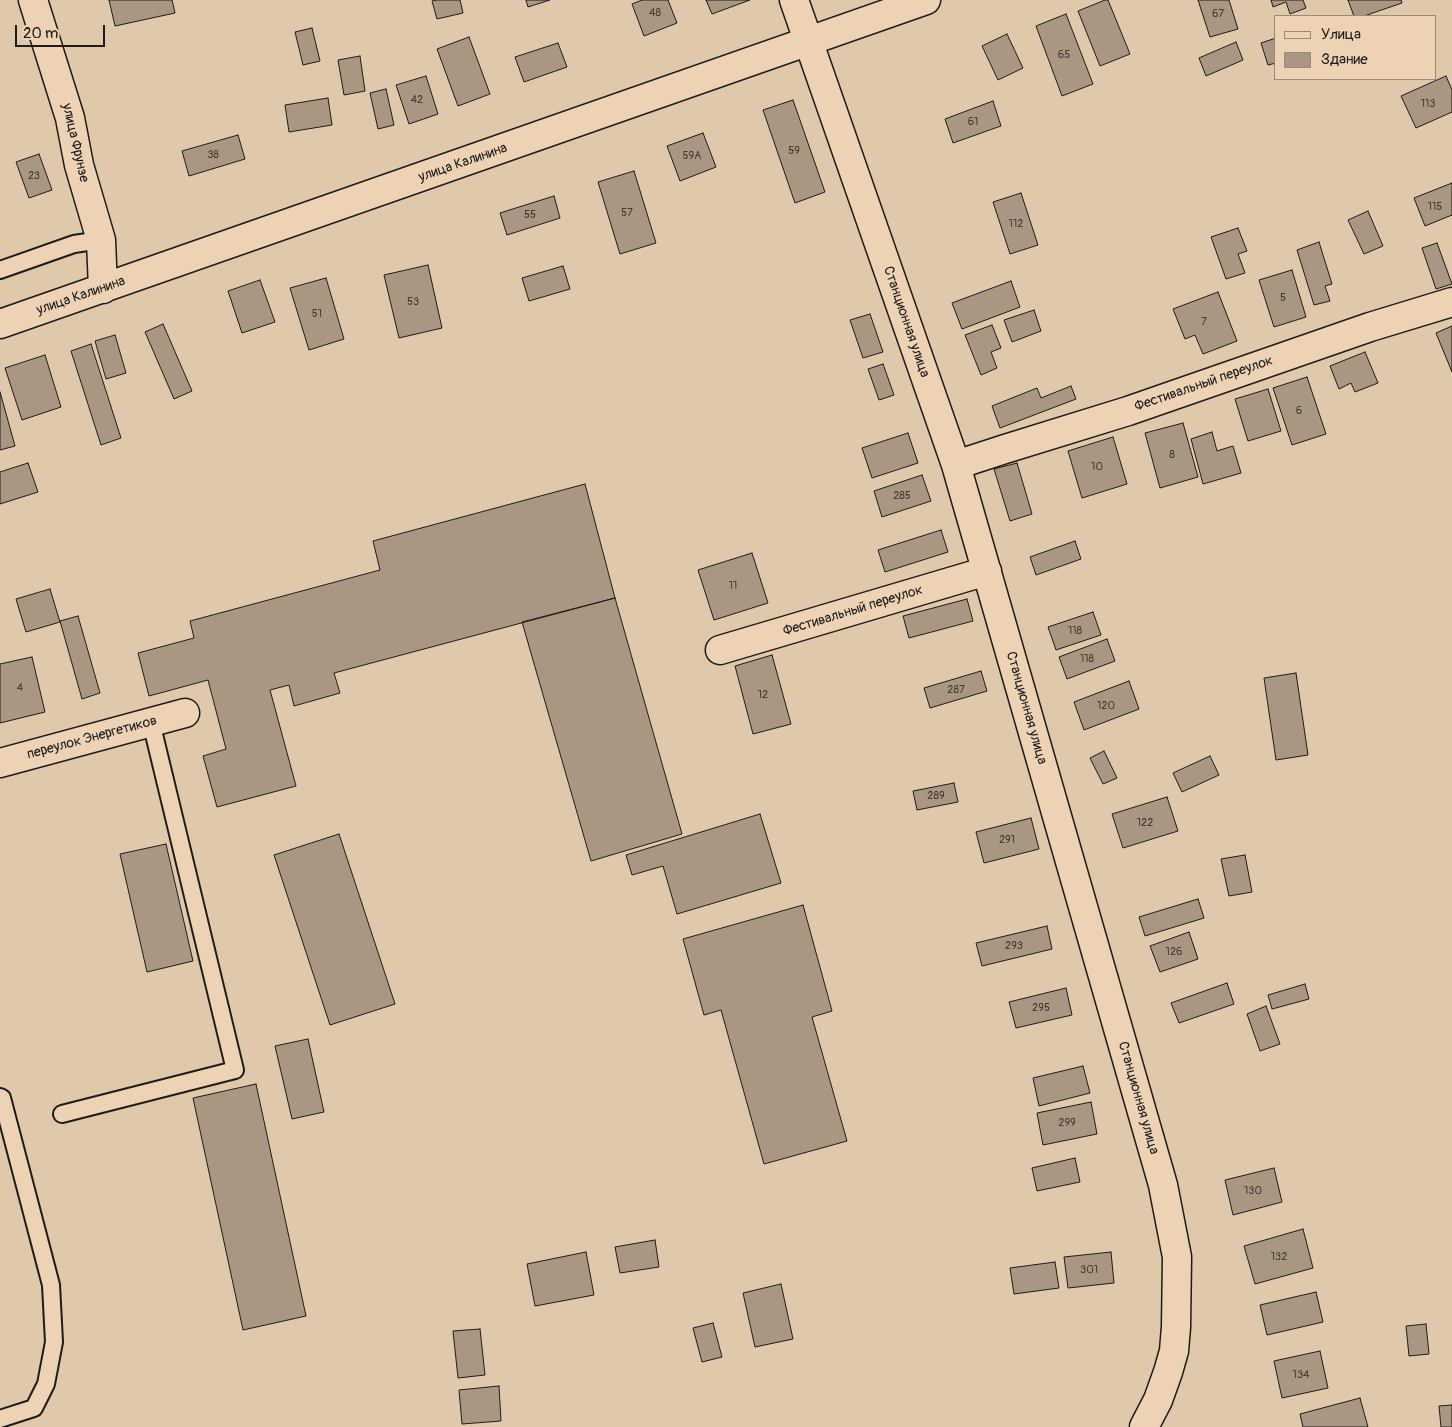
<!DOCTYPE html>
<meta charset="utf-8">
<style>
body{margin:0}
#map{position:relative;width:1452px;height:1427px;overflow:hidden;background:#e0c8ab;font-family:Pangolin,sans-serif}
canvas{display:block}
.legend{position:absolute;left:1274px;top:15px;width:162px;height:65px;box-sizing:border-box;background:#edd3b4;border:1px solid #998a77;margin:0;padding:6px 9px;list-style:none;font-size:15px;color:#1c1c1c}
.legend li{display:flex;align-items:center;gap:10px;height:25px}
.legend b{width:25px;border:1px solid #998a77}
.scale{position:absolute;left:15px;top:25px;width:90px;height:22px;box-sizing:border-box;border:2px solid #1c1c1c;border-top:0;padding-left:6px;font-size:15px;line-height:18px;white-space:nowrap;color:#1c1c1c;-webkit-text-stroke:4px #edd3b4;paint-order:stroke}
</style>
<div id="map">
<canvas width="1452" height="1427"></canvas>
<ul class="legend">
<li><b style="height:6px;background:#edd3b4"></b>Улица</li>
<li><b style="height:14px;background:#aa9783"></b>Здание</li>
</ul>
<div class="scale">20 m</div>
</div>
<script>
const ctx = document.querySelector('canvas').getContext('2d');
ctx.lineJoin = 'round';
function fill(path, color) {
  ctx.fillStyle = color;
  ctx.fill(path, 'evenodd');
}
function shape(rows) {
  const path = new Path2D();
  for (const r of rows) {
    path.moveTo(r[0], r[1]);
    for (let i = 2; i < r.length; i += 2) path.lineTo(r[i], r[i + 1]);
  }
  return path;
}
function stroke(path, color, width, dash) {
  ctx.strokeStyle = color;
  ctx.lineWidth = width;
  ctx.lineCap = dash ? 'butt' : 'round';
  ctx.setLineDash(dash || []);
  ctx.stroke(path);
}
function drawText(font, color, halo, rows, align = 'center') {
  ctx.font = font + ' Pangolin,sans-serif';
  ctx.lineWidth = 4;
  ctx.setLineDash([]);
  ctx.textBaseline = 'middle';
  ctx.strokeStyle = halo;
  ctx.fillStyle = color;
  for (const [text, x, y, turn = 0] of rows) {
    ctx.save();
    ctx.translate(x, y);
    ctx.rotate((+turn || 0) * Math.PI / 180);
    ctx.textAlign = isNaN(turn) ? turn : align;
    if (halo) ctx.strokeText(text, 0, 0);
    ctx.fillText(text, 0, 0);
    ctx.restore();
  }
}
const building = shape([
 [109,0,172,0,175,13,115,26,109,0],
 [436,0,460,0,463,13,437,19,432,1,436,0],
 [526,0,550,0,528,7,526,0],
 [642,0,668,0,677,23,644,36,632,4,642,0],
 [706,0,750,0,712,14,706,0],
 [1105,0,1108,0,1130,54,1100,66,1078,11,1105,0],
 [1198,0,1229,0,1238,29,1210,37,1198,0],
 [1271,0,1303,0,1306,8,1290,14,1286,2,1273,7,1271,0],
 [1348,0,1401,0,1402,3,1364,16,1354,16,1348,0],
 [1066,14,1093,84,1062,96,1036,26,1066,14],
 [312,28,320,61,303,65,295,32,312,28],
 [1007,34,1023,68,998,80,982,46,1007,34],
 [469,37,490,94,458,106,437,49,469,37],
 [1276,38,1276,63,1268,65,1261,43,1276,38],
 [1236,42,1243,60,1206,76,1199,58,1236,42],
 [558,43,567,67,524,82,515,57,558,43],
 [360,56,365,91,344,95,338,60,360,56],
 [426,76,438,114,409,124,396,85,426,76],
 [1446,76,1452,90,1452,112,1416,128,1401,96,1446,76],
 [386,89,394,125,378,129,370,93,386,89],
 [328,98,332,125,289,132,285,105,328,98],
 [793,100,825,192,795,203,763,110,793,100],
 [993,101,1001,126,953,143,945,119,993,101],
 [703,133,716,167,680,181,667,146,703,133],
 [238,135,245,159,189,176,182,151,238,135],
 [39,154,52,190,29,198,16,162,39,154],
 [634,171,656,243,620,254,598,182,634,171],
 [1452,183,1452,215,1425,226,1414,198,1452,183],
 [1021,193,1038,245,1010,254,993,202,1021,193],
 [554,196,560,218,507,235,500,213,554,196],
 [1368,211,1383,246,1364,254,1348,220,1368,211],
 [1238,228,1247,251,1238,254,1245,273,1226,279,1211,237,1238,228],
 [1319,242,1332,284,1325,286,1330,301,1314,305,1297,250,1319,242],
 [1437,243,1452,284,1436,289,1422,248,1437,243],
 [428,265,442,328,399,338,384,275,428,265],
 [563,266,570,289,529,301,522,278,563,266],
 [1292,270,1306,317,1274,327,1259,280,1292,270],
 [326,278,344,339,309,350,290,288,326,278],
 [260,280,275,322,242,333,228,291,260,280],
 [1011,281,1020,307,962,329,952,303,1011,281],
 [1218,292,1237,341,1203,354,1195,335,1185,339,1173,309,1218,292],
 [1034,310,1041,331,1012,342,1004,320,1034,310],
 [870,314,883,352,863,358,850,320,870,314],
 [163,324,192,391,174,399,145,332,163,324],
 [992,325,1001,348,991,352,997,368,981,375,965,335,992,325],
 [1452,326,1452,372,1436,333,1452,326],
 [115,335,126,373,106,379,95,341,115,335],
 [91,344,121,438,101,445,71,351,91,344],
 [1365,352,1378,383,1355,392,1351,383,1339,389,1330,366,1365,352],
 [45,355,61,407,22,420,5,368,45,355],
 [883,364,894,395,879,400,868,369,883,364],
 [1307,377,1326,434,1292,445,1273,388,1307,377],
 [1071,386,1076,399,1000,428,992,406,1037,388,1041,398,1071,386],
 [1268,389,1281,431,1248,441,1235,399,1268,389],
 [0,392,15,446,0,450,0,392],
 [1183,423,1198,477,1160,488,1145,433,1183,423],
 [1212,432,1217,451,1233,446,1241,473,1203,484,1191,439,1212,432],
 [908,433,918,463,872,478,862,448,908,433],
 [1113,437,1127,484,1082,498,1068,451,1113,437],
 [28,463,38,492,0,504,0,472,28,463],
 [1017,463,1032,514,1010,521,994,469,1017,463],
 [922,475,931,501,882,517,874,491,922,475],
 [585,484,615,598,334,673,340,693,294,706,289,685,270,690,296,786,217,807,203,756,226,749,208,680,149,696,138,653,194,638,190,621,380,570,373,541,585,484],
 [941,530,948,552,885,572,878,550,941,530],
 [1075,541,1081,559,1036,575,1030,557,1075,541],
 [752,553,768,603,714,620,698,570,752,553],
 [50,589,60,622,26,632,16,599,50,589],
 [615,598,682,834,591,861,522,622,615,598],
 [967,599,973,621,909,638,903,616,967,599],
 [1093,612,1101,635,1056,650,1048,627,1093,612],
 [78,616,100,693,82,699,60,621,78,616],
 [1107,639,1115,661,1067,679,1059,657,1107,639],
 [772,655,791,724,753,734,735,666,772,655],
 [32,657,45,712,0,723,0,664,32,657],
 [981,671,987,691,930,708,924,688,981,671],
 [1296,673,1308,755,1276,760,1264,678,1296,673],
 [1129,681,1139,709,1084,730,1074,702,1129,681],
 [1104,751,1117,778,1103,784,1090,758,1104,751],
 [1210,756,1219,775,1182,792,1173,773,1210,756],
 [954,783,958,802,917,810,913,791,954,783],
 [1167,797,1178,831,1123,848,1112,814,1167,797],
 [760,814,781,883,677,914,663,866,632,875,626,855,760,814],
 [1031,818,1039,849,984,863,976,832,1031,818],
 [339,834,395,1004,330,1025,274,855,339,834],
 [166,844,193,961,147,972,120,854,166,844],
 [1245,855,1252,892,1229,896,1221,859,1245,855],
 [1198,899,1204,918,1145,936,1139,917,1198,899],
 [803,905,832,1011,812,1017,847,1141,764,1164,721,1010,704,1015,683,939,803,905],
 [1047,926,1052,949,982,966,976,943,1047,926],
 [1189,932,1198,959,1160,972,1150,946,1189,932],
 [1227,983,1234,1004,1179,1023,1171,1003,1227,983],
 [1305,984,1309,999,1272,1009,1268,995,1305,984],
 [1066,988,1072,1015,1016,1028,1009,1002,1066,988],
 [1266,1006,1280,1044,1260,1051,1247,1014,1266,1006],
 [308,1039,324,1112,292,1119,275,1046,308,1039],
 [1083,1066,1090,1093,1039,1106,1033,1078,1083,1066],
 [256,1084,306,1316,243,1330,193,1098,256,1084],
 [1091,1102,1097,1134,1043,1145,1037,1113,1091,1102],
 [1075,1158,1080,1182,1037,1191,1032,1168,1075,1158],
 [1274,1168,1282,1202,1233,1215,1225,1180,1274,1168],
 [1303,1229,1313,1268,1255,1284,1244,1246,1303,1229],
 [655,1240,659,1267,620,1273,615,1247,655,1240],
 [586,1252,594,1295,535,1306,527,1264,586,1252],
 [1111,1252,1114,1283,1068,1288,1064,1257,1111,1252],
 [1055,1262,1059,1288,1014,1294,1010,1268,1055,1262],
 [781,1284,793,1339,755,1347,743,1293,781,1284],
 [1316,1292,1323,1322,1267,1335,1260,1305,1316,1292],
 [713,1323,722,1357,702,1362,693,1328,713,1323],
 [1426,1324,1429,1354,1409,1356,1406,1326,1426,1324],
 [480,1329,485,1375,458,1378,453,1331,480,1329],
 [1320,1351,1328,1388,1282,1398,1274,1361,1320,1351],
 [499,1386,501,1421,462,1424,459,1390,499,1386],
 [1360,1398,1368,1427,1303,1427,1300,1414,1360,1398],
 [1452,1405,1452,1427,1441,1427,1439,1406,1452,1405]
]);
fill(building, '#aa9783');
stroke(building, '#1c1c1c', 1);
const service = shape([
 [0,270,74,244,101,240],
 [0,1097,2,1098,51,1285,54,1342,46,1384,34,1408,0,1419],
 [62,1114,235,1070,151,722]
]);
const minor = shape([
 [33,0,70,118,79,165,101,240,103,289],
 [794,0,956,465,1163,1185,1177,1257,1176,1327,1174,1351,1168,1372,1158,1400,1144,1427],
 [0,324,926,0],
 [956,465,1005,449,1128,411,1370,327,1452,302],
 [720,650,987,571],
 [0,763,185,713]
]);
stroke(service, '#1c1c1c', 20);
stroke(minor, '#1c1c1c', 31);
stroke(service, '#edd3b4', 16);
stroke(minor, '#edd3b4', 28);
drawText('11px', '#403b36', null, [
 ["48",655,13],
 ["67",1218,14],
 ["65",1064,55],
 ["42",417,100],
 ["113",1428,104],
 ["61",973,122],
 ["59",794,151],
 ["38",213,155],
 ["59А",692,156],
 ["23",34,176],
 ["115",1435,207],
 ["57",627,213],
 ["55",530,215],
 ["112",1016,224],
 ["5",1283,298],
 ["53",413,302],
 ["51",317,314],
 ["7",1204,322],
 ["6",1299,411],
 ["8",1172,455],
 ["10",1097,467],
 ["285",902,496],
 ["11",733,586],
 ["118",1075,631],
 ["118",1087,659],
 ["4",20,688],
 ["287",956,690],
 ["12",763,695],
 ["120",1106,706],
 ["289",936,796],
 ["122",1145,823],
 ["291",1007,840],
 ["293",1014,946],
 ["126",1174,952],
 ["295",1041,1008],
 ["299",1067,1123],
 ["130",1253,1191],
 ["132",1279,1257],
 ["301",1089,1270],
 ["134",1301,1375]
]);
drawText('14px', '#1c1c1c', '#edd3b4', [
 ["улица Фрунзе",75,143,77],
 ["улица Калинина",463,163,-19],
 ["улица Калинина",81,296,-19],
 ["Станционная улица",906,322,71],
 ["Фестивальный переулок",1204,384,-19],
 ["Фестивальный переулок",853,611,-17],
 ["Станционная улица",1026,708,74],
 ["переулок Энергетиков",92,738,-15],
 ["Станционная улица",1138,1098,74]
]);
</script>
